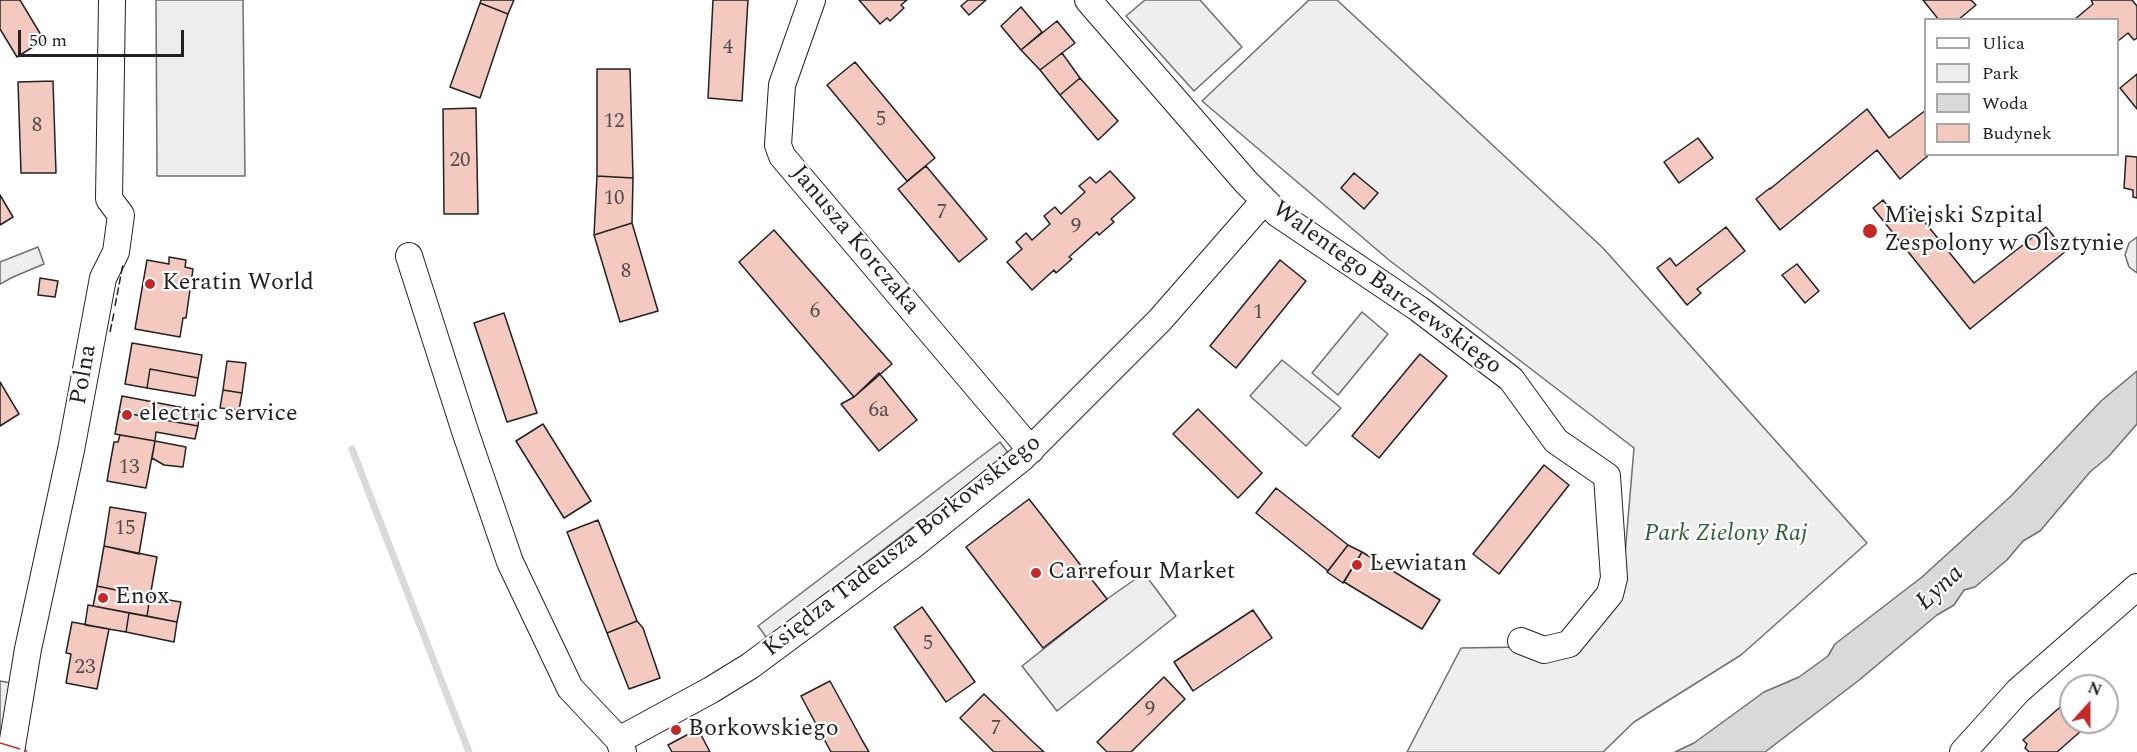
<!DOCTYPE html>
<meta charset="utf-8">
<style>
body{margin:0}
#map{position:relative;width:2137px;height:752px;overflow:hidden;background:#fff;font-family:Spectral,serif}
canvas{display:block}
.legend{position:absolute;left:1924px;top:18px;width:195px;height:138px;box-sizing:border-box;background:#fff;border:2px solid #a7a7a7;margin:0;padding:8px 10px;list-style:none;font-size:18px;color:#222}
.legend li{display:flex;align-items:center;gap:12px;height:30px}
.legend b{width:30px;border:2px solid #a7a7a7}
.north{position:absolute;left:2059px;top:674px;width:60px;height:60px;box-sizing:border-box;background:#fff;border:2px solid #a7a7a7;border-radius:50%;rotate:21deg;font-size:16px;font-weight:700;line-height:24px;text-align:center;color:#222}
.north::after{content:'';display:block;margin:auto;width:21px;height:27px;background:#c62828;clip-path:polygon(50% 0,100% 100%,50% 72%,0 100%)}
.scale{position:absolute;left:18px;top:30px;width:166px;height:27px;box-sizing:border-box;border:3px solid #222;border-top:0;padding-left:8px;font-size:18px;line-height:21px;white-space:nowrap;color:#222;-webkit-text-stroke:4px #fff;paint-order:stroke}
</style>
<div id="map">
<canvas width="2137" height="752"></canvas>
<ul class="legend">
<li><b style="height:8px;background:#fff"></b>Ulica</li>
<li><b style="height:16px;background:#eee"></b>Park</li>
<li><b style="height:16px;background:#d9d9d9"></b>Woda</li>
<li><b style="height:16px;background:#f3c9c0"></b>Budynek</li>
</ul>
<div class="north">N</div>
<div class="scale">50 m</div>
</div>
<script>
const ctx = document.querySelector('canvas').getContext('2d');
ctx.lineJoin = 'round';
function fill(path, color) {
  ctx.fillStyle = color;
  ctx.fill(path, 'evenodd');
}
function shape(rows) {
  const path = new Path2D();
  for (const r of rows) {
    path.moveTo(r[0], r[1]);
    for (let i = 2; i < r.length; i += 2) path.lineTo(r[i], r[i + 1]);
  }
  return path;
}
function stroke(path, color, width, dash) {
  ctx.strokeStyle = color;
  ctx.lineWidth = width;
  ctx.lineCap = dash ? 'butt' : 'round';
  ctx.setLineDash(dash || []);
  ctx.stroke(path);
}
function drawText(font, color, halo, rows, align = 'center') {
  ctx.font = font + ' Spectral,serif';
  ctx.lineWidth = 4.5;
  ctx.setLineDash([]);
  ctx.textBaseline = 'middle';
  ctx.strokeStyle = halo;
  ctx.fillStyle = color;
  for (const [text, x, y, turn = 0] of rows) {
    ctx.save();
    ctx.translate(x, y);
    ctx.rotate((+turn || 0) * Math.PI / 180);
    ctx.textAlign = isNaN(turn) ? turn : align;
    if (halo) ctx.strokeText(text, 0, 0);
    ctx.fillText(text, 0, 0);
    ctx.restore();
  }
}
const green = shape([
 [1145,0,1200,0,1242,47,1194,91,1126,16,1145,0],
 [1309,0,1337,0,1603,248,1867,543,1741,655,1634,722,1603,752,1407,752,1461,648,1582,646,1623,578,1634,448,1389,260,1202,101,1309,0],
 [2137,237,2137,273,2129,267,2125,255,2129,243,2137,237],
 [1362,312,1388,334,1338,395,1312,373,1362,312]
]);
fill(green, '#eee');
stroke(green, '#6f6f6f', 1.5);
const parking = shape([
 [156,0,243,0,245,176,157,176,156,0],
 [38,247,44,264,13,277,0,284,0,262,38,247],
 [1282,360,1341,408,1306,446,1250,396,1282,360],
 [1000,442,1009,454,767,638,758,626,1000,442],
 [1144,573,1176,616,1057,711,1022,666,1107,599,1144,573],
 [0,681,11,683,0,740,0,681]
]);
fill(parking, '#ededed');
stroke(parking, '#6f6f6f', 1.5);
const water = shape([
 [2137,371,2137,424,2108,457,2090,472,2040,531,2023,541,2007,560,1975,587,1964,590,1954,605,1937,615,1858,681,1765,752,1675,752,1694,743,1764,692,1799,677,1828,656,1835,644,1922,577,2011,496,2101,401,2137,371]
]);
fill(water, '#d9d9d9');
stroke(water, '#6f6f6f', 1.5);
stroke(shape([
 [352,449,469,752]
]), '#d9d9d9', 7);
const building = shape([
 [0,0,20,0,44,40,17,57,0,29,0,0],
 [481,0,514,0,508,14,480,3,481,0],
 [713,0,748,0,742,101,708,98,713,0],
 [859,0,907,0,901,5,904,8,890,21,887,18,880,24,859,0],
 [968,0,986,0,969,15,961,6,968,0],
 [1923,0,1971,0,1976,5,1958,20,1939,20,1923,0],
 [2091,0,2132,0,2137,6,2137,38,2134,40,2128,33,2118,41,2118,20,2074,20,2093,4,2091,0],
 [480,3,508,14,480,98,450,87,480,3],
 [1021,7,1042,32,1021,50,1001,26,1021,7],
 [1057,21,1075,43,1040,70,1021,50,1057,21],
 [1062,53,1080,78,1060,95,1040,70,1062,53],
 [855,62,935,158,907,181,827,85,855,62],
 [597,69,630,69,633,178,597,176,597,69],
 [2137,74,2137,109,2120,88,2137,74],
 [1080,78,1118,121,1098,140,1060,95,1080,78],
 [53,81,56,173,21,173,18,82,53,81],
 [476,108,478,214,444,214,443,109,476,108],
 [1867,109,1889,138,1926,110,1926,154,1930,154,1900,179,1877,150,1780,230,1756,199,1770,188,1770,189,1867,109],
 [1698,138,1713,158,1679,183,1664,162,1698,138],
 [2126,156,2137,157,2137,198,2133,197,2133,190,2124,188,2126,156],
 [926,166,987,239,959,262,898,189,926,166],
 [1110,171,1135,198,1111,219,1114,222,1099,235,1097,232,1069,257,1072,259,1056,273,1054,270,1032,290,1007,262,1022,249,1016,242,1026,233,1032,240,1050,224,1044,216,1055,207,1061,214,1085,192,1079,186,1090,177,1096,183,1110,171],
 [1354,173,1378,193,1364,209,1341,188,1354,173],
 [597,176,633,178,632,223,594,235,597,176],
 [0,195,13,217,0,225,0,195],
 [1883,200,1897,218,1911,205,1974,283,2046,227,2066,251,1970,329,1873,208,1883,200],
 [632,223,658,311,620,322,594,235,632,223],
 [1726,227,1745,251,1697,289,1701,293,1687,305,1657,268,1670,258,1676,266,1726,227],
 [774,230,892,364,854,397,739,262,774,230],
 [169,257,186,260,185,267,193,269,186,318,183,318,180,337,135,329,147,260,169,264,169,257],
 [1280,260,1306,281,1236,368,1210,346,1280,260],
 [1797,264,1819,291,1805,303,1782,275,1797,264],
 [40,278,58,281,55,297,38,295,40,278],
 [504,313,537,413,507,422,474,323,504,313],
 [132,343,202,355,198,378,150,369,147,388,125,384,132,343],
 [1420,354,1447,376,1379,458,1352,436,1420,354],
 [227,361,246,363,242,393,223,390,227,361],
 [150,369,198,378,195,396,147,388,150,369],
 [879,373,917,420,879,451,841,404,854,397,879,373],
 [0,382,19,414,0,426,0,382],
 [223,390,242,393,239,410,220,408,223,390],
 [122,396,200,411,198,426,119,412,122,396],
 [1198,409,1262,473,1238,498,1173,434,1198,409],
 [119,412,198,426,195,439,156,432,155,441,115,434,119,412],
 [543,424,591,501,564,518,516,441,543,424],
 [120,435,155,441,146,488,107,481,114,442,118,442,120,435],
 [155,441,186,447,183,467,164,465,152,458,155,441],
 [1544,465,1569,485,1499,574,1473,554,1544,465],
 [1276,488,1348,545,1328,571,1256,513,1276,488],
 [1029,499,1107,599,1043,648,966,547,1029,499],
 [110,507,146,513,139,554,104,546,110,507],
 [598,520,637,621,607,633,567,532,598,520],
 [1348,545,1362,552,1343,583,1327,572,1348,545],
 [104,546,157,557,150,597,97,586,104,546],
 [1362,552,1440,600,1422,629,1344,582,1362,552],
 [97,586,150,597,147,616,93,606,97,586],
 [150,597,181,602,177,622,147,616,150,597],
 [88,605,129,613,126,632,85,625,88,605],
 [922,607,975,682,946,702,894,627,922,607],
 [1253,610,1272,638,1193,691,1174,662,1253,610],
 [129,613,177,622,174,642,126,632,129,613],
 [637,621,643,628,660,678,629,689,607,633,637,621],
 [72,622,109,629,97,689,66,683,71,654,66,653,72,622],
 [1164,677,1185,699,1131,752,1107,752,1097,742,1164,677],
 [830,681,862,740,869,752,831,752,801,696,830,681],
 [984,694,1032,741,1044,752,994,752,960,718,984,694],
 [2068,700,2071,703,2071,722,2087,722,2089,724,2057,752,2029,752,2025,748,2027,744,2023,740,2068,700],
 [698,729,710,752,672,752,668,745,698,729]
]);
fill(building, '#f3c9c0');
stroke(building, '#222', 1.5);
const minor = shape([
 [812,0,782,85,778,145,782,156,1031,450],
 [1088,0,1246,182,1278,214,1419,309,1511,379,1556,441,1607,476,1614,578,1610,594,1569,644,1544,650,1521,641],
 [409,256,465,431,510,562,570,688,619,740,623,752],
 [619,740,711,690,750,666,912,546,1022,458,1160,320,1264,201],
 [11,752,28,649,71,450,103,278,116,252,121,215,109,199,112,0],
 [1963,752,2018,691,2137,587]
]);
stroke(minor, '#222', 28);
stroke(minor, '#fff', 26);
stroke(shape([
 [115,306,123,264],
 [110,332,114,313]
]), '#222', 1.5, [8, 3]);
stroke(shape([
 [0,743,30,752]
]), '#c62828', 1.5, [21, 4.5, 3, 4.5]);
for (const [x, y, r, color] of [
 [1870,231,8,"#c62828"],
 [150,284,6,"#c62828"],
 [127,415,6,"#c62828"],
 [1357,565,6,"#c62828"],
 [1036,573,6,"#c62828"],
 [103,598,6,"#c62828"],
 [676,730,6,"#c62828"]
]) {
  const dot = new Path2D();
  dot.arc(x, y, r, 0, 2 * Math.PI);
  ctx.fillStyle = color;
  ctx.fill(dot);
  stroke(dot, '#fff', 2);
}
drawText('21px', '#564c4a', null, [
 ["4",728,49],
 ["5",881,121],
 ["12",614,123],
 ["8",37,127],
 ["20",460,162],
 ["10",614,200],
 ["7",942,214],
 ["9",1076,228],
 ["8",626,273],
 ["6",815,313],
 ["1",1258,314],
 ["6a",879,412],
 ["13",129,469],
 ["15",125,530],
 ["5",928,645],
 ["23",85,669],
 ["9",1150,711],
 ["7",996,730]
]);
drawText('24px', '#222', '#fff', [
 ["Miejski Szpital",1884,217],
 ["Zespolony w Olsztynie",1884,245],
 ["Keratin World",162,284],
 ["electric service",139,415],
 ["Lewiatan",1369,565],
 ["Carrefour Market",1048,573],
 ["Enox",115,598],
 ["Borkowskiego",688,730]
], 'left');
drawText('24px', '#222', '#fff', [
 ["Janusza Korczaka",854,241,50],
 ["Walentego Barczewskiego",1386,289,36],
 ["Polna",85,375,-80],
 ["Księdza Tadeusza Borkowskiego",903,547,-38]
]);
drawText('italic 24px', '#2f5e38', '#fff', [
 ["Park Zielony Raj",1726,535]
]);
drawText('italic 26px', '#222', '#fff', [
 ["Łyna",1941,589,-43]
]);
</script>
